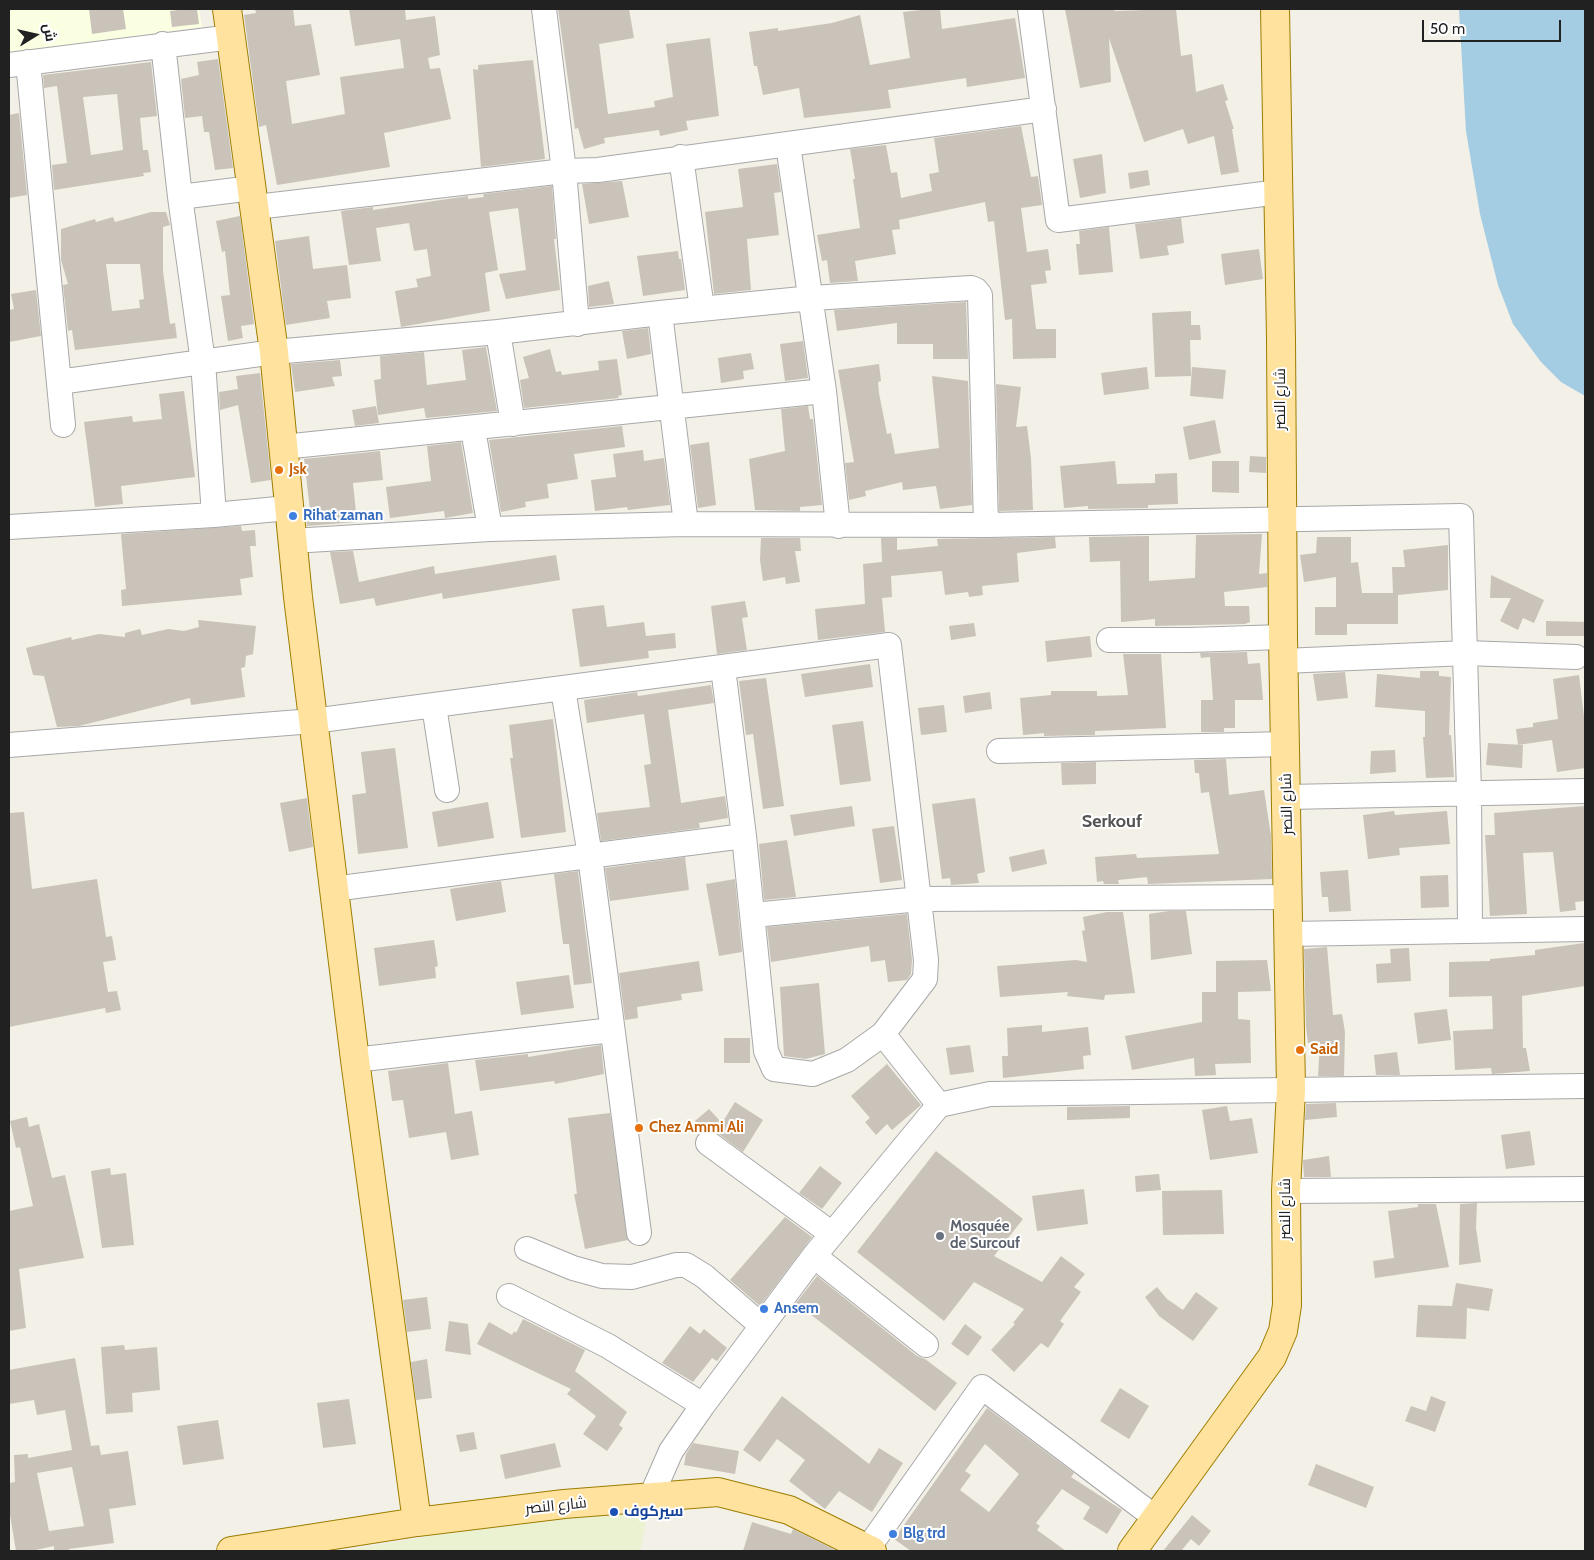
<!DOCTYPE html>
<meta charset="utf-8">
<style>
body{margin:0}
#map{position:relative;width:1594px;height:1560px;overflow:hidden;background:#f2f0e7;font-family:Cabin,Cairo,sans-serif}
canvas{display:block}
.frame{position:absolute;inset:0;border:10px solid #212121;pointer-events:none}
.north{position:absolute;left:10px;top:10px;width:50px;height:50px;-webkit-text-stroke:4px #fff;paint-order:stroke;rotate:80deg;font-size:14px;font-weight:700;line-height:20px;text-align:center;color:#212121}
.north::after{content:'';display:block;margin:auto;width:18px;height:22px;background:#212121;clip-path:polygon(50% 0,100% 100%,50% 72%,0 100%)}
.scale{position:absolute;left:1422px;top:20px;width:139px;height:22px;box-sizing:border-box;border:2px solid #212121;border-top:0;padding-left:6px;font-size:15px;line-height:18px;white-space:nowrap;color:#212121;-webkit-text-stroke:4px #fff;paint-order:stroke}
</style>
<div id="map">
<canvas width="1594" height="1560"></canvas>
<div class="frame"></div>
<div class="north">ش</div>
<div class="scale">50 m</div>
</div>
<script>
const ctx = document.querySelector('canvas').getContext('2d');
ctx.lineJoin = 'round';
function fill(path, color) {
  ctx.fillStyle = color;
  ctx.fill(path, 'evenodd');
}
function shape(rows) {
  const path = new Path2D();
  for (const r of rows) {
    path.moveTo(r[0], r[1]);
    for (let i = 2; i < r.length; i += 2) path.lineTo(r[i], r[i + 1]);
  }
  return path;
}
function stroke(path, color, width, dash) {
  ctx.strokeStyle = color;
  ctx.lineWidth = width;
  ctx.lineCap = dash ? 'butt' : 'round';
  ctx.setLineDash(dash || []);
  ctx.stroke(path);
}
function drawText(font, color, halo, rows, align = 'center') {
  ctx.font = font + ' Cabin,Cairo,sans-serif';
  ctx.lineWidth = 4;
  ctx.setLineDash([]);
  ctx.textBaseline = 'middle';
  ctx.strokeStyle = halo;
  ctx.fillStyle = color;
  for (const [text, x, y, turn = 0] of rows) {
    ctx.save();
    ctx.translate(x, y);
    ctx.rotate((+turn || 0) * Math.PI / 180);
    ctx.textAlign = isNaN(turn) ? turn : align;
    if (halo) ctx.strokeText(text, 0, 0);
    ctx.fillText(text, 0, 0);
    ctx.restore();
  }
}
fill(shape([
 [9,9,199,9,202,27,9,53]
]), '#fbffe2');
fill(shape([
 [650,1499,640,1551,342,1551]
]), '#ebf2d1');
fill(shape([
 [1459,9,1585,9,1585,396,1561,382,1541,362,1513,324,1498,285,1480,214,1466,131]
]), '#a4cce3');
fill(shape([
 [89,9,123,9,126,29,92,34],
 [186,9,197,9,199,24,172,27,170,11],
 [255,9,293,9,295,26,311,24,320,75,286,81,292,124,345,114,340,77,404,68,400,39,355,46,349,9,405,9,406,20,435,16,440,55,428,58,430,69,440,68,451,119,384,133,390,167,277,185,266,125,259,127,244,15,256,13],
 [558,9,629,9,634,38,599,44,608,114,655,107,654,101,673,97,666,44,710,38,719,116,686,121,688,130,660,136,659,130,604,138,605,143,584,149,578,128,575,129],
 [930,9,940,9,942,29,1015,18,1025,78,967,87,966,78,888,90,891,108,804,118,799,88,763,95,757,66,754,66,749,32,778,28,778,31,832,23,860,15,870,65,910,58,903,12],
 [1065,9,1114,9,1115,11,1176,9,1181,56,1192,54,1196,92,1223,84,1228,100,1225,101,1234,129,1232,129,1239,172,1221,175,1214,136,1188,144,1183,129,1144,142,1109,38,1111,82,1080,88],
 [218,59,233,168,215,170,209,132,204,132,202,116,185,118,181,79,199,75,197,62],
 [533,60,545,159,481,167,473,69,478,70,478,65],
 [151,62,157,116,140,118,143,150,148,150,151,172,143,173,144,176,54,190,52,165,67,163,57,86,44,88,43,75],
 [117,94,123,150,91,155,83,97],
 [19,113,27,195,9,198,9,115],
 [1021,126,1031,177,1038,176,1042,205,1021,208,1027,252,1048,249,1051,270,1045,271,1047,283,1031,285,1036,329,1056,329,1056,358,1013,359,1012,319,1005,320,994,221,988,222,985,202,899,220,900,229,892,230,896,254,855,261,858,281,830,283,827,260,822,261,817,235,860,228,853,179,855,179,850,149,886,145,891,173,897,172,901,198,932,191,929,174,939,172,934,138],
 [1102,154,1106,193,1080,198,1073,159],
 [777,164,781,192,774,193,779,235,747,239,751,290,714,294,705,212,743,207,738,169],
 [1148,170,1150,185,1130,189,1128,173],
 [622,181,629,217,589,224,582,184],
 [552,186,556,239,554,239,560,290,506,299,499,274,526,270,518,208,489,212,498,270,485,273,490,311,401,327,395,291,418,287,416,279,431,276,427,249,414,251,409,223,376,228,381,261,349,265,341,211,373,207,373,210,468,196,468,199,484,197,483,194],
 [151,212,166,212,170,225,163,227,163,271,170,324,175,323,177,338,75,350,72,330,68,331,63,285,68,284,61,260,61,229,95,219,96,222,113,217,115,222],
 [106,264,140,264,144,299,139,300,140,308,112,311],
 [240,216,254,324,241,326,243,338,228,341,221,296,230,295,225,251,222,252,216,221],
 [1181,218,1184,243,1167,246,1169,255,1140,259,1135,224],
 [1109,227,1113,272,1079,275,1076,244,1080,244,1079,231],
 [309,236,313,269,347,265,351,298,327,301,330,318,286,325,275,241],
 [1259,249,1263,279,1225,285,1221,254],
 [678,251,679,259,681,259,685,290,643,296,637,256],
 [609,281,614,304,589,307,588,286],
 [36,290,41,336,9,342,9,310,14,309,11,294],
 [966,302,968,359,933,359,933,344,897,344,897,323,837,331,834,310],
 [1191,311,1191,325,1200,325,1201,340,1190,340,1191,376,1155,377,1152,313],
 [648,328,651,354,627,359,622,331],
 [803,341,808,378,785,381,780,344],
 [486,347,497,411,426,418,424,408,378,415,374,380,381,379,380,356,424,352,427,385,466,380,462,350],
 [550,349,556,372,561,371,562,375,599,370,598,361,617,359,622,395,618,396,619,398,524,408,520,380,529,378,523,357],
 [751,353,754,369,743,371,744,379,721,383,718,358],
 [340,360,342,376,332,377,335,386,295,392,291,364],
 [879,364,881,381,878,382,879,393,887,434,891,433,895,454,939,448,932,376,968,381,972,505,940,509,936,486,903,490,902,482,865,491,866,496,849,500,845,463,854,462,838,370],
 [1147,367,1149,389,1104,395,1101,373],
 [1192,367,1226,370,1223,399,1190,396],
 [260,373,271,480,251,483,238,405,220,410,219,392,238,389,236,376],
 [996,384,1021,387,1016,427,1027,426,1031,458,1033,510,999,511],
 [184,391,195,477,121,486,123,504,95,507,84,422,132,416,133,422,162,419,159,394],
 [376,406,379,423,355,426,352,410],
 [808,406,810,419,813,419,822,505,800,507,800,511,755,510,749,459,785,451,781,409],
 [1215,420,1221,453,1189,460,1183,427],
 [622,426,625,447,574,454,578,479,547,484,549,498,525,502,526,507,501,512,489,440],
 [461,442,473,513,445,518,444,511,390,518,386,487,431,481,427,446],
 [709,442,716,505,698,508,690,445],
 [643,450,644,461,664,458,670,505,628,510,627,507,595,511,591,480,616,477,613,454],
 [380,451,383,480,353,483,357,522,307,526,305,510,310,510,304,459],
 [1250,456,1266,457,1266,473,1249,472],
 [1115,461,1117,484,1155,483,1155,474,1177,473,1178,504,1148,505,1148,508,1088,509,1088,506,1064,508,1060,466],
 [1212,461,1239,461,1239,493,1212,492],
 [241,526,242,531,255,530,256,546,250,546,253,577,240,579,242,595,122,606,121,590,126,589,121,534],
 [1262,534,1259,574,1267,573,1267,587,1224,592,1225,606,1249,606,1250,622,1245,624,1155,626,1155,619,1121,622,1120,561,1090,562,1089,537,1149,536,1149,581,1195,578,1196,535],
 [1055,537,1056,548,1017,553,1019,582,982,586,983,595,969,597,968,592,945,595,942,571,891,576,892,597,882,598,885,632,818,640,815,609,865,604,863,564,882,562,881,538,897,538,897,550,938,546,937,539],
 [1317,537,1351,537,1351,563,1358,562,1362,593,1393,593,1392,567,1405,567,1403,550,1448,545,1448,590,1398,595,1398,624,1347,624,1347,635,1315,635,1315,607,1336,607,1336,577,1304,582,1300,555,1316,553],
 [761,538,800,538,801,551,795,551,800,582,786,584,785,577,763,581,760,560],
 [353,551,359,582,434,566,435,574,556,555,560,580,443,599,442,593,376,606,374,598,340,604,330,552],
 [1491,575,1544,600,1534,623,1523,618,1518,630,1500,621,1511,598,1490,598],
 [745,601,748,617,742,618,747,650,717,654,711,606],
 [604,605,607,627,644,622,646,636,675,633,676,648,648,651,649,658,580,667,572,609],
 [198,620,256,626,253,654,246,656,245,667,241,668,245,697,191,705,190,698,79,726,57,727,44,676,33,675,26,648,71,637,72,640,99,634,125,637,125,633,140,629,142,635,168,629,184,631,199,627],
 [1546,621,1585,622,1585,636,1546,636],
 [974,623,976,636,951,640,949,626],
 [1090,636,1092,657,1047,662,1045,641],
 [1247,652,1248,664,1260,663,1263,700,1235,700,1235,728,1224,728,1224,732,1201,732,1201,700,1213,700,1210,657,1201,658,1200,653],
 [1123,654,1161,654,1166,728,1095,731,1095,735,1044,736,1044,733,1023,735,1020,698,1051,695,1051,691,1097,691,1097,696,1128,695],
 [870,664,873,687,805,697,801,674],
 [1420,671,1439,671,1439,676,1451,677,1449,735,1451,735,1454,777,1426,778,1423,737,1425,737,1425,711,1375,707,1377,674,1420,678],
 [1345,672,1348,698,1317,701,1313,674],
 [1579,675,1585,725,1585,768,1557,772,1552,740,1518,745,1516,729,1533,727,1533,723,1558,719,1553,679],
 [766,678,784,806,763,809,753,734,746,735,739,681],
 [711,685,714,703,668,710,681,803,725,796,728,818,699,823,700,828,601,841,597,813,650,807,644,765,651,764,644,714,587,723,584,700,637,692,638,696],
 [990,692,992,709,965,713,963,696],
 [944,705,947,732,921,735,918,708],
 [553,719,566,832,521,838,510,758,513,758,509,725],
 [863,721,871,781,840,785,832,725],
 [1488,743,1523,745,1522,768,1486,765],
 [395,748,408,848,358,854,352,795,366,793,361,752],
 [1395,750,1396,772,1370,774,1371,751],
 [1226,759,1229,795,1264,790,1271,836,1272,879,1148,884,1147,877,1118,880,1119,884,1104,884,1103,881,1097,882,1095,857,1136,854,1137,858,1219,854,1209,792,1201,793,1199,773,1195,773,1194,760],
 [1096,762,1096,784,1062,785,1061,763],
 [307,798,313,847,289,852,280,803],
 [975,798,985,872,977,874,979,883,951,885,950,878,942,879,932,804],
 [488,802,494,838,438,847,432,812],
 [852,806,855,826,794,836,790,815],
 [1585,806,1585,901,1575,902,1576,910,1560,912,1553,852,1523,853,1527,914,1490,916,1485,835,1495,835,1494,813],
 [1394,811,1395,815,1447,811,1450,844,1399,848,1400,855,1368,859,1363,815],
 [24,812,32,889,97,879,106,937,112,936,116,960,103,962,108,992,117,991,121,1010,106,1013,105,1008,9,1027,9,813],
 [894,826,902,880,880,883,872,829],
 [787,840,796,897,764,900,759,844],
 [1044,849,1047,864,1012,872,1009,857],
 [685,857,689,890,610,901,605,868],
 [1348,870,1351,911,1329,912,1328,897,1322,897,1320,872],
 [578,871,592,983,574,985,569,944,563,944,554,874],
 [1448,875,1449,907,1421,908,1420,876],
 [735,879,742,952,719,956,706,884],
 [501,881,506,912,456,921,450,889],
 [1169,911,1186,911,1192,954,1151,960,1149,914],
 [1107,912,1123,912,1135,993,1105,995,1104,1000,1067,996,1068,992,1000,997,997,966,1076,960,1087,962,1082,931,1085,930,1083,917],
 [907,914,912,960,911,974,907,980,888,982,885,960,871,962,869,946,771,962,767,927],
 [434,940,438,966,435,967,436,978,379,986,374,948],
 [1584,943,1585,986,1522,996,1523,1048,1526,1048,1530,1071,1492,1074,1491,1068,1455,1070,1453,1031,1493,1029,1492,996,1449,997,1449,962,1490,961,1490,959,1535,955,1535,950],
 [1327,947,1333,1015,1342,1014,1345,1032,1344,1076,1318,1076,1320,1042,1308,1043,1306,1027,1304,949],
 [1409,948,1411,981,1377,983,1376,964,1391,963,1390,949],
 [1267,960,1271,991,1238,992,1238,1019,1250,1020,1251,1063,1215,1064,1216,1075,1195,1076,1194,1058,1132,1070,1125,1036,1202,1022,1202,992,1216,992,1216,961],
 [699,961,703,991,681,994,682,1000,637,1007,638,1018,625,1020,619,973],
 [569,975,574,1008,521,1015,516,982],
 [819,983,825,1054,806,1059,784,1056,780,987],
 [1447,1009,1451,1040,1418,1044,1414,1013],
 [1042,1025,1042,1032,1088,1027,1091,1055,1083,1056,1084,1069,1003,1078,1002,1056,1008,1056,1007,1028],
 [724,1038,750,1038,750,1063,724,1063],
 [601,1045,604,1074,555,1084,554,1081,480,1091,475,1060,528,1054,528,1057],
 [970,1045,974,1072,950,1075,946,1048],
 [1397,1052,1400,1075,1376,1075,1374,1055],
 [448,1063,455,1114,472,1111,479,1155,451,1160,446,1132,409,1138,403,1100,392,1101,388,1071],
 [887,1064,921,1105,892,1130,887,1124,876,1135,865,1122,870,1118,851,1096],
 [735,1102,763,1120,743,1152,716,1132,703,1130,695,1121,709,1109,722,1123],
 [1336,1103,1337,1117,1305,1120,1306,1104],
 [1130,1106,1130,1118,1067,1120,1067,1107],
 [1227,1106,1230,1121,1252,1118,1258,1153,1210,1160,1202,1110],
 [610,1113,628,1240,585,1249,574,1194,577,1194,568,1118],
 [27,1117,29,1127,39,1124,52,1178,65,1175,84,1258,19,1269,26,1328,9,1331,9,1211,33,1206,20,1147,16,1148,10,1121],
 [1530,1131,1535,1165,1506,1169,1501,1135],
 [936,1151,1023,1219,994,1256,1042,1282,1061,1256,1085,1274,1074,1287,1081,1292,1060,1321,1064,1324,1048,1348,1041,1343,1014,1372,991,1350,1015,1324,1013,1323,1024,1309,974,1282,944,1321,857,1252],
 [1329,1156,1331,1177,1304,1177,1303,1160],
 [820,1166,842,1183,822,1209,799,1193],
 [110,1168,111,1175,126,1173,134,1245,102,1248,91,1171],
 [1159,1174,1161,1190,1136,1192,1135,1176],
 [1084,1189,1088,1224,1037,1231,1032,1196],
 [1222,1190,1224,1234,1163,1235,1162,1191],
 [1477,1203,1476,1228,1481,1262,1459,1265,1460,1204],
 [1418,1204,1436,1204,1449,1267,1375,1278,1373,1261,1394,1258,1388,1211,1418,1207],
 [785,1217,812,1237,760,1306,730,1280],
 [817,1276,917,1356,925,1359,957,1383,935,1411,796,1303],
 [1456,1283,1493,1289,1489,1311,1467,1308,1466,1339,1416,1337,1418,1305,1452,1306],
 [1157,1287,1167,1299,1183,1310,1196,1292,1218,1308,1193,1341,1159,1316,1145,1297],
 [427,1297,431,1329,407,1332,403,1300],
 [523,1319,585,1350,575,1371,627,1412,619,1425,623,1428,607,1451,583,1434,596,1416,567,1394,571,1389,477,1344,489,1322,512,1335,514,1331,516,1333],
 [449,1321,468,1324,471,1355,445,1351],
 [965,1324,982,1337,968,1356,951,1344],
 [690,1326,700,1334,704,1329,727,1348,717,1361,712,1358,693,1382,662,1363],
 [124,1345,125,1350,157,1347,160,1390,132,1393,133,1412,106,1414,101,1347],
 [75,1358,91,1446,99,1445,101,1455,128,1451,136,1505,109,1509,114,1543,69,1549,69,1551,54,1551,54,1546,31,1551,16,1551,9,1509,9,1483,15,1482,14,1455,28,1454,28,1458,72,1450,65,1410,37,1415,34,1400,9,1404,9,1370],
 [72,1467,84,1526,49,1531,37,1473],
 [427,1359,432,1398,416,1400,411,1362],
 [1120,1388,1149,1406,1129,1439,1100,1421],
 [782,1396,869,1464,879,1448,903,1463,872,1512,839,1491,825,1509,789,1481,805,1460,777,1439,760,1462,743,1450],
 [1431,1396,1446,1402,1435,1432,1405,1421,1411,1406,1426,1411],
 [349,1399,356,1444,323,1448,317,1403],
 [987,1408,1074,1473,1071,1477,1122,1510,1107,1534,1083,1519,1090,1507,1062,1489,1036,1523,1040,1526,1037,1530,1066,1551,911,1551,894,1539],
 [985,1444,1019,1474,989,1512,960,1490,971,1475,965,1471],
 [218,1420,224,1459,183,1465,177,1426],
 [474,1432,477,1449,460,1452,456,1435],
 [555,1443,561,1467,505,1479,500,1455],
 [693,1443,739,1451,735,1474,684,1465,686,1454],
 [1316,1464,1374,1487,1366,1508,1308,1485],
 [1192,1515,1211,1531,1199,1546,1191,1539,1181,1551,1163,1551],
 [752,1522,791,1534,793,1529,837,1551,743,1551]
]), '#cac3b9');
const minor = shape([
 [544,9,564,171,577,324],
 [1030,9,1058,220,1279,192],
 [163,44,180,197,203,362,214,515],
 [28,62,63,425],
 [9,65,232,37],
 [788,145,824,391,838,526],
 [681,157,702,309],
 [180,197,252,188],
 [256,207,564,171,598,170,1044,109],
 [660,313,686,524],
 [498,332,513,424],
 [59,382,274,352,498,332,660,313,812,298,971,288,976,290,980,295,986,525],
 [473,429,490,529],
 [283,447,824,391],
 [9,527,214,515,288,508],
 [292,541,490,529,686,524,986,525,1461,516,1469,792,1470,931],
 [1109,640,1189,640,1283,637],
 [1284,661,1466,653,1576,657],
 [723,668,744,836,766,1051,774,1069,813,1074,847,1060,883,1034],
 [563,689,590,856,639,1233],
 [434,706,447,790],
 [9,745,313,721,889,645,926,960,925,979,883,1034,939,1105],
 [999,751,1286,744],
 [1287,797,1585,791],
 [333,889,744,836],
 [753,915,920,899,1288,897],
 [1288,934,1585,929],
 [355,1060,612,1030],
 [708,1143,832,1234],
 [1286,1191,1585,1189],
 [527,1249,573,1268,602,1276,632,1277,676,1265,686,1265,704,1276,762,1326],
 [814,1256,926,1345],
 [509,1296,608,1346,703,1405],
 [650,1499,671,1451,703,1405,814,1256,939,1105,990,1094,1585,1086],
 [866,1551,982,1387,1156,1518]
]);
const major = shape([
 [227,9,274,352,298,597,355,1060,417,1522],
 [231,1551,417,1522,564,1504,718,1492,789,1510,872,1551],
 [1132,1551,1272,1357,1283,1331,1287,1305,1286,1191,1291,1089,1283,637,1281,339,1275,9]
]);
stroke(minor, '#a8a8a8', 26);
stroke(major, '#9d7d00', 30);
stroke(minor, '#fff', 24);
stroke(major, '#ffe29e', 28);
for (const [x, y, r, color] of [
 [279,470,5,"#e8710a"],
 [293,516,5,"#3f7fe0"],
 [1300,1050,5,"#e8710a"],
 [639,1128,5,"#e8710a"],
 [940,1236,5,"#6b7280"],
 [764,1309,5,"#3f7fe0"],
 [614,1512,5,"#1a4fb4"],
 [893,1534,5,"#3f7fe0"]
]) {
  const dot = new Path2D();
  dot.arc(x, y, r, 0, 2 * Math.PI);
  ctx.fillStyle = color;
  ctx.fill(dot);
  stroke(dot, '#fff', 2);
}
drawText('15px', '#212121', '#fff', [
 ["شارع النصر",1281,399,-90],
 ["شارع النصر",1287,804,-91],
 ["شارع النصر",1286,1209,-90],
 ["شارع النصر",556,1506,-6]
]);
drawText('bold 15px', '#c56008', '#fff', [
 ["Jsk",289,470],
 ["Said",1310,1050],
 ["Chez Ammi Ali",649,1128]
], 'left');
drawText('bold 15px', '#366cbe', '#fff', [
 ["Rihat zaman",303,516],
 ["Ansem",774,1309],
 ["Blg trd",903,1534]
], 'left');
drawText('bold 15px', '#5b616d', '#fff', [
 ["Mosquée",950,1227],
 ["de Surcouf",950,1244]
], 'left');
drawText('bold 15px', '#164399', '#fff', [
 ["سيركوف",624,1512]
], 'left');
drawText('bold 18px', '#545454', '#fff', [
 ["Serkouf",1112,822]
]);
</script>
